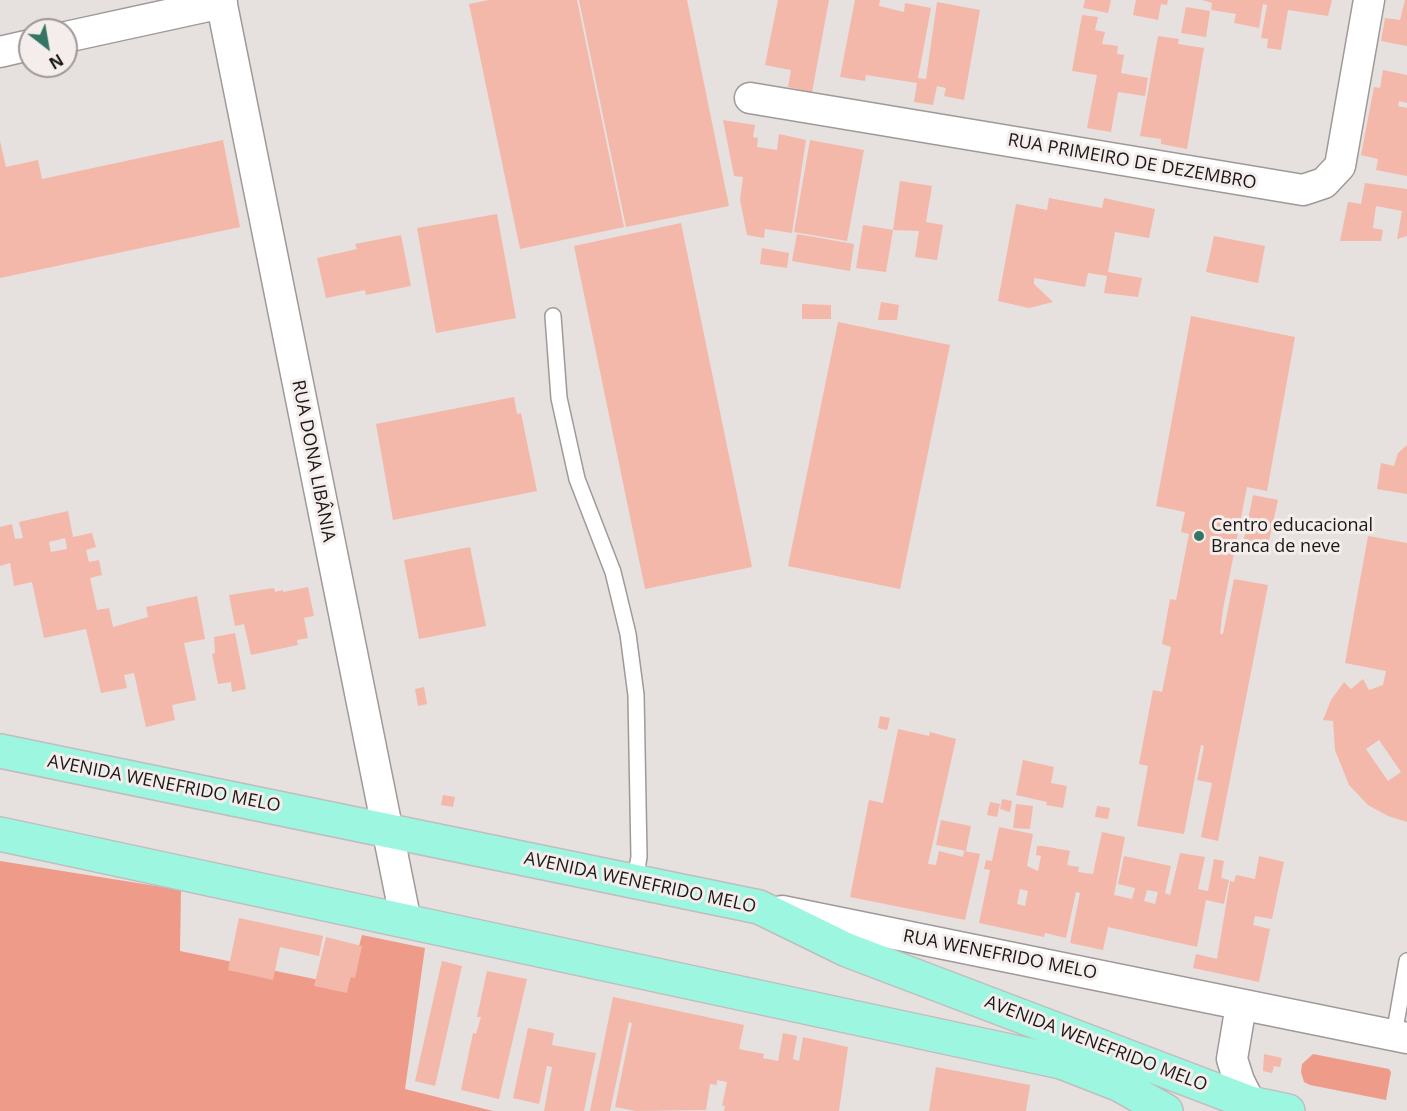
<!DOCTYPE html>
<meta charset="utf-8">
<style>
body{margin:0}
#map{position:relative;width:1407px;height:1111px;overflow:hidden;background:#e6e0de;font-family:"Open Sans",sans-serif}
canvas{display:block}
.north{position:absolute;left:18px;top:18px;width:60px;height:60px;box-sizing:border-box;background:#f4edeb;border:2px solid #9d9897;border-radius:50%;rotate:149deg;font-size:16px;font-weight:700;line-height:24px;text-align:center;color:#1b1818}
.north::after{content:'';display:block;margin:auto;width:21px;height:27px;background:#357564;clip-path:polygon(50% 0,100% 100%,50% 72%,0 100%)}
</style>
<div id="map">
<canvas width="1407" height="1111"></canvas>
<div class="north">N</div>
</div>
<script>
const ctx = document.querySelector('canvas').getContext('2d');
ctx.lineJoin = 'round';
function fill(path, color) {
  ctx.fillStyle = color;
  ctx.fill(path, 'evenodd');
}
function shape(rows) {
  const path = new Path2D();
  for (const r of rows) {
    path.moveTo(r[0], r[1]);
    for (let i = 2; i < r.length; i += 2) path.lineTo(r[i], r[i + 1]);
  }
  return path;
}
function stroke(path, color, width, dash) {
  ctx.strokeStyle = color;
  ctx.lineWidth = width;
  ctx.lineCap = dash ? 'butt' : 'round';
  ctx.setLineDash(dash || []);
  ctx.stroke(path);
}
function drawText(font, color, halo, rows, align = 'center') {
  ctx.font = font + ' "Open Sans",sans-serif';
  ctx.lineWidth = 6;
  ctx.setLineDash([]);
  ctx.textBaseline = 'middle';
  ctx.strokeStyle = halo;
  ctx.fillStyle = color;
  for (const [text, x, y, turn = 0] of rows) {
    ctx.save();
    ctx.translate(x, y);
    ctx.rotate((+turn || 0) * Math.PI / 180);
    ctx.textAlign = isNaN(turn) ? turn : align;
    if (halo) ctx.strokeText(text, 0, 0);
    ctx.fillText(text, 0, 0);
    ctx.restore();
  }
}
fill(shape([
 [0,861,181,890,180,951,348,986,362,935,425,948,405,1089,493,1111,0,1111],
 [1313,1054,1389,1069,1391,1072,1386,1100,1310,1085,1304,1082,1301,1072,1302,1064]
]), '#ee9c89');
fill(shape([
 [489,0,577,0,624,227,520,249,469,4],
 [579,0,687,0,729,206,626,227],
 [778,0,829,0,812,92,788,87,791,70,765,65],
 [855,0,880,0,879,6,904,12,905,3,931,8,918,78,926,79,937,2,980,10,964,100,944,96,946,88,937,86,933,105,914,102,917,83,866,75,865,81,840,77],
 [1085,0,1111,0,1108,13,1083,8],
 [1136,0,1168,0,1167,5,1161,4,1158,20,1133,15],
 [1202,0,1332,0,1328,16,1288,10,1281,50,1267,48,1268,39,1261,38,1267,5,1263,4,1259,28,1234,23,1236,14,1211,10,1212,3],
 [1405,0,1407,0,1407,46,1381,41,1385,18,1400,20],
 [1186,7,1210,11,1206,37,1181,33],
 [1082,15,1098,17,1095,30,1105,32,1102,44,1118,46,1117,54,1124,55,1121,73,1148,78,1145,96,1118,92,1111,132,1087,128,1097,75,1072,71],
 [1158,36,1179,39,1178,44,1204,48,1187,149,1161,144,1161,139,1140,136],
 [1383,70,1407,75,1407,103,1399,101,1398,106,1407,108,1407,176,1376,170,1378,159,1361,155,1374,87,1380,88],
 [723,120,755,125,753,137,758,138,757,147,777,150,779,134,806,140,792,233,765,229,764,238,747,235,740,200,743,177,734,176],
 [223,140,240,227,0,278,0,141,6,167,38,160,42,179],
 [810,140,864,150,847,241,794,232],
 [900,181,932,186,926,222,943,225,937,260,915,257,919,231,893,230],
 [1365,183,1407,189,1407,236,1397,239,1402,211,1376,206,1373,228,1383,230,1381,241,1340,241,1348,202,1361,204],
 [1049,198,1102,208,1104,198,1155,209,1149,238,1115,232,1108,272,1142,278,1138,297,1104,293,1107,276,1088,273,1085,287,1034,278,1034,284,1053,302,1029,308,998,301,1016,204,1047,210],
 [497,214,516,318,436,333,417,228],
 [681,223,752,567,645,589,574,246],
 [863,225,893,230,886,272,856,268],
 [797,234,854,244,850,271,792,261],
 [401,235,411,286,366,295,365,290,326,298,317,258,357,249,355,244],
 [1214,236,1265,246,1258,283,1206,272],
 [762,248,789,253,787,268,760,264],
 [881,302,899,305,897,320,878,320],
 [802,304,831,305,831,319,802,319],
 [1191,316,1295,337,1267,491,1247,487,1223,609,1220,634,1223,634,1234,579,1268,585,1218,841,1201,837,1212,783,1197,780,1204,746,1201,745,1184,834,1137,826,1148,766,1139,764,1153,690,1162,692,1171,647,1162,644,1170,599,1176,600,1189,534,1181,532,1185,512,1156,506],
 [838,322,950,345,900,589,788,566],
 [514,397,517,414,521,413,537,491,393,520,376,424],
 [1407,445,1407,494,1377,489,1381,463,1394,466,1398,453],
 [1253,495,1278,500,1266,554,1242,549],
 [68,511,73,537,92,533,96,547,86,550,89,562,99,560,102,575,90,578,97,610,109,608,113,627,148,617,146,607,197,596,205,639,184,643,196,700,172,705,175,720,146,727,134,673,124,675,127,688,101,693,86,629,44,638,32,582,14,586,10,563,0,566,0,527,12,524,15,539,23,538,19,522],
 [65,538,67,549,51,552,49,542],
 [1368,536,1407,543,1407,822,1388,816,1368,805,1349,785,1335,750,1333,721,1323,720,1331,700,1344,682,1351,689,1363,679,1369,690,1383,685,1386,671,1345,663],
 [1379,740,1401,772,1388,781,1366,749],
 [470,547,486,626,419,639,404,560],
 [308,587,314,616,304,618,308,638,297,640,298,645,251,655,244,624,235,626,229,595,274,588,275,592,283,590,283,592],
 [235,633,246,689,232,692,231,682,218,684,212,654,215,653,214,637],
 [424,687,427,704,418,706,415,689],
 [880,716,890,718,887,730,878,728],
 [898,729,929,736,930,732,956,739,928,864,936,865,939,851,963,857,964,851,980,854,965,920,850,897,869,800,883,803],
 [1023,760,1054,767,1051,783,1067,786,1063,808,1046,805,1047,802,1016,795],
 [443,795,455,797,453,807,441,805],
 [1002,799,1012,801,1010,812,1000,809],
 [990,802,1000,804,997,817,987,815],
 [1016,804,1033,806,1030,829,1013,828],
 [1097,806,1110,808,1108,819,1095,817],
 [941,820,971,826,966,851,936,845],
 [999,827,1033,834,1027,866,1038,871,1041,856,1036,855,1037,846,1043,846,1070,851,1067,865,1079,867,1078,872,1093,874,1102,832,1125,837,1114,895,1132,899,1135,888,1118,884,1124,856,1171,866,1165,893,1170,895,1180,853,1205,857,1198,889,1208,891,1214,859,1224,861,1221,878,1229,880,1224,904,1206,900,1197,947,1108,927,1103,950,1070,943,1080,893,1076,892,1066,938,1045,933,1044,937,979,923,990,870,984,869,986,860,992,861],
 [1020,889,1028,891,1025,906,1017,904],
 [1147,890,1158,892,1155,904,1144,901],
 [1259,856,1284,862,1272,919,1255,916,1253,925,1270,929,1259,982,1193,968,1196,954,1217,959,1230,881,1234,882,1236,875,1255,879],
 [239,918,323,936,319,956,280,947,273,980,228,970],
 [326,937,362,946,355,978,350,977,347,993,314,986],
 [442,961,462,966,435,1086,415,1081],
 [487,971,527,979,499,1099,461,1090,473,1033,476,1034,481,1017,477,1017],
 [613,997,744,1025,739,1049,764,1054,763,1058,778,1061,783,1033,797,1036,793,1059,799,1061,803,1037,848,1047,839,1111,724,1111,725,1106,722,1106,727,1082,717,1080,717,1085,710,1084,706,1110,636,1111,615,1107,632,1023,629,1022,610,1111,590,1111],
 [528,1028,554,1033,552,1045,596,1053,584,1111,544,1111,552,1067,547,1066,539,1104,513,1098],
 [1264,1054,1282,1058,1280,1067,1274,1066,1272,1073,1263,1071],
 [936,1067,1030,1085,1026,1111,929,1111]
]), '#f3b8aa');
const service = shape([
 [553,316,559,398,577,479,613,572,628,634,636,695,639,857,635,880],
 [1394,1035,1407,961]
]);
const minor = shape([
 [221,0,406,922],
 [66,37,222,3],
 [0,52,30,45],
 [750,98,1303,190,1324,183,1340,166,1369,0],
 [782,911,1407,1038],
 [1241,1005,1232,1059,1239,1081,1250,1103]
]);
const primary = shape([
 [0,751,759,907,847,950,1250,1103,1288,1111],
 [0,834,1061,1062,1120,1085,1166,1111]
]);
stroke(service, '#9f9998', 18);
stroke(minor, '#9f9998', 33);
stroke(primary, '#bfbebe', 36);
stroke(service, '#fff', 15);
stroke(minor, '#fff', 30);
stroke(primary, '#9df7e0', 33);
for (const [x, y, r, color] of [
 [1199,536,6,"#357564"]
]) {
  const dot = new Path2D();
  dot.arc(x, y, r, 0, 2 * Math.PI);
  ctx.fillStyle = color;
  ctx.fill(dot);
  stroke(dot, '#f4edeb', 2);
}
drawText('18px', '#1b1818', '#f4edeb', [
 ["RUA PRIMEIRO DE DEZEMBRO",1132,162,10],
 ["RUA DONA LIBÂNIA",313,461,79],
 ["AVENIDA WENEFRIDO MELO",164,784,11],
 ["AVENIDA WENEFRIDO MELO",640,883,12],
 ["RUA WENEFRIDO MELO",1000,955,11],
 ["AVENIDA WENEFRIDO MELO",1096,1044,21]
]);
drawText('18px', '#1b1818', '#f4edeb', [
 ["Centro educacional",1211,526],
 ["Branca de neve",1211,547]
], 'left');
</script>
